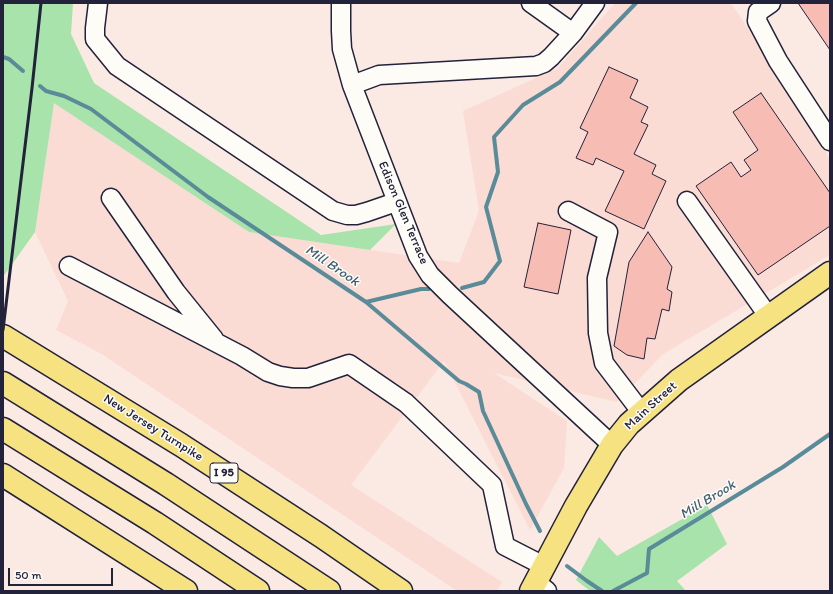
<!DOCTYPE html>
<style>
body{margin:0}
#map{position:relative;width:833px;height:594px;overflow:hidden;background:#fbe9e3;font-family:Itim,sans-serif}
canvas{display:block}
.frame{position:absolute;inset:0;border:4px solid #22223b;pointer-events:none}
.scale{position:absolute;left:8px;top:568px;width:105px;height:18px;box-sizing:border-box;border:2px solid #22223b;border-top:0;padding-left:5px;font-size:12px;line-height:14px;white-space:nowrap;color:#22223b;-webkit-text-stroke:3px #fdfcf7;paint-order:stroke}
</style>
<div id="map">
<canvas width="833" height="594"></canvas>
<div class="frame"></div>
<div class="scale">50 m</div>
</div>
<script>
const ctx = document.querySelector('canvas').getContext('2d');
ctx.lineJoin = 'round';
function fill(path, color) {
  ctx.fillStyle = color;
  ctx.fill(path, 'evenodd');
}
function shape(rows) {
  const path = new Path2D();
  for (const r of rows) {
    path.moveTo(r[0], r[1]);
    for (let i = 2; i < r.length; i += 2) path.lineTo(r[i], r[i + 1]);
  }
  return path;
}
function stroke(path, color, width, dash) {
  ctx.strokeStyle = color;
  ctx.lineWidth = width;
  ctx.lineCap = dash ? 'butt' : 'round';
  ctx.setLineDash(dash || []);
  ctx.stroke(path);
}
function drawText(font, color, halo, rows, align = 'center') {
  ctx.font = font + ' Itim,sans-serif';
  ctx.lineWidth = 3;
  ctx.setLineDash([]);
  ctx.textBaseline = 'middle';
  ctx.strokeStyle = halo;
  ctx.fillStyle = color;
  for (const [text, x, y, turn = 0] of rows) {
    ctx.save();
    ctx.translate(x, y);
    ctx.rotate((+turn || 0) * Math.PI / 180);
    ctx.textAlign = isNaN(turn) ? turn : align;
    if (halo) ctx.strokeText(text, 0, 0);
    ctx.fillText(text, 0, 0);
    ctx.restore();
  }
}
fill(shape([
 [615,3,731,3,777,72,830,159,830,255,663,354,617,402,494,373,567,421,564,468,530,530,444,361,351,485,502,582,497,591,457,591,100,353,56,330,68,301,35,232,54,102,249,232,459,263,479,211,463,111,558,68]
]), '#fadcd5');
fill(shape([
 [3,3,73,3,71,34,94,83,321,235,396,224,370,250,249,232,54,103,35,232,3,277],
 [707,505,727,544,677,581,686,591,590,591,576,580,599,537,617,556]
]), '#a7e3aa');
stroke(shape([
 [3,57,9,59,23,71],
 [40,86,46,91,64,96,91,109,208,197,366,302,459,381,466,384,479,392,483,411,526,504,540,531],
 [462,288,484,282,500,261,486,207,498,172,494,137,523,105,560,82,636,3],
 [366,302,421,289,429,289],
 [567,566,587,581,602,591],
 [613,591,647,573,649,549,783,467,830,434]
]), '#5a8b99', 4);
const building = shape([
 [798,3,830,3,830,50,798,3],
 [609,67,638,80,630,98,648,107,641,122,648,125,634,154,656,165,652,174,666,181,644,229,605,211,624,171,596,158,593,165,576,158,588,132,580,128,609,67],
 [761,93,830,193,830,226,758,275,696,186,731,162,741,177,751,170,744,160,758,150,733,112,761,93],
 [538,223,571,230,558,294,524,287,538,223],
 [648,232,672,267,667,289,672,292,669,311,662,309,655,339,647,338,644,359,627,355,614,346,629,262,648,232]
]);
fill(building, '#f7bcb3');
stroke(building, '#22223b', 1);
const minor = shape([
 [98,3,95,28,95,39,117,66,333,211,347,215,356,215,367,212,396,202],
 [341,3,341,31,342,49,352,85,418,256,430,275,450,295,612,445],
 [531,3,573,33],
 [771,3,758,12,757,21,778,61,830,141],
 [352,85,379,75,536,66,544,63,551,57,573,33,595,3],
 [111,198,176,292,214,339],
 [687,201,769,317],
 [568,211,608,232,597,278,598,333,604,363,642,413],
 [69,266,242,356,268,372,280,376,293,378,308,378,349,364,406,403,492,485,505,546,544,566],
 [536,582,547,591]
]);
const major = shape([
 [531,591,576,506,612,445,629,424,679,380,830,273]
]);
const highway = shape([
 [3,336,181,445,321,536,401,591],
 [3,383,166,484,329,591],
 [3,429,155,523,258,591],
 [3,475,186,591]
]);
stroke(minor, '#22223b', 21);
stroke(major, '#22223b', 25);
stroke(highway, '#22223b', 25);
stroke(minor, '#fdfcf7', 18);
stroke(major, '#f6e281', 22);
stroke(highway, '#f6e281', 22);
stroke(shape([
 [3,330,32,88,41,3]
]), '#22223b', 3);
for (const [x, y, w] of [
 [224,473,28]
]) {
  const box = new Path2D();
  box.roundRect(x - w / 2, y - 10, w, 20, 3);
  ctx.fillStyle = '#fdfcf7';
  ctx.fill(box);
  stroke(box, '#22223b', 1);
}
drawText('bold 12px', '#22223b', null, [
 ["I 95",224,473]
]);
drawText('13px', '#22223b', '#fdfcf7', [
 ["Edison Glen Terrace",403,213,67],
 ["Main Street",651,406,-42],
 ["New Jersey Turnpike",153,428,32]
]);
drawText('italic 14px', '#435f72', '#fdfcf7', [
 ["Mill Brook",332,266,34],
 ["Mill Brook",708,500,-31]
]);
</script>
